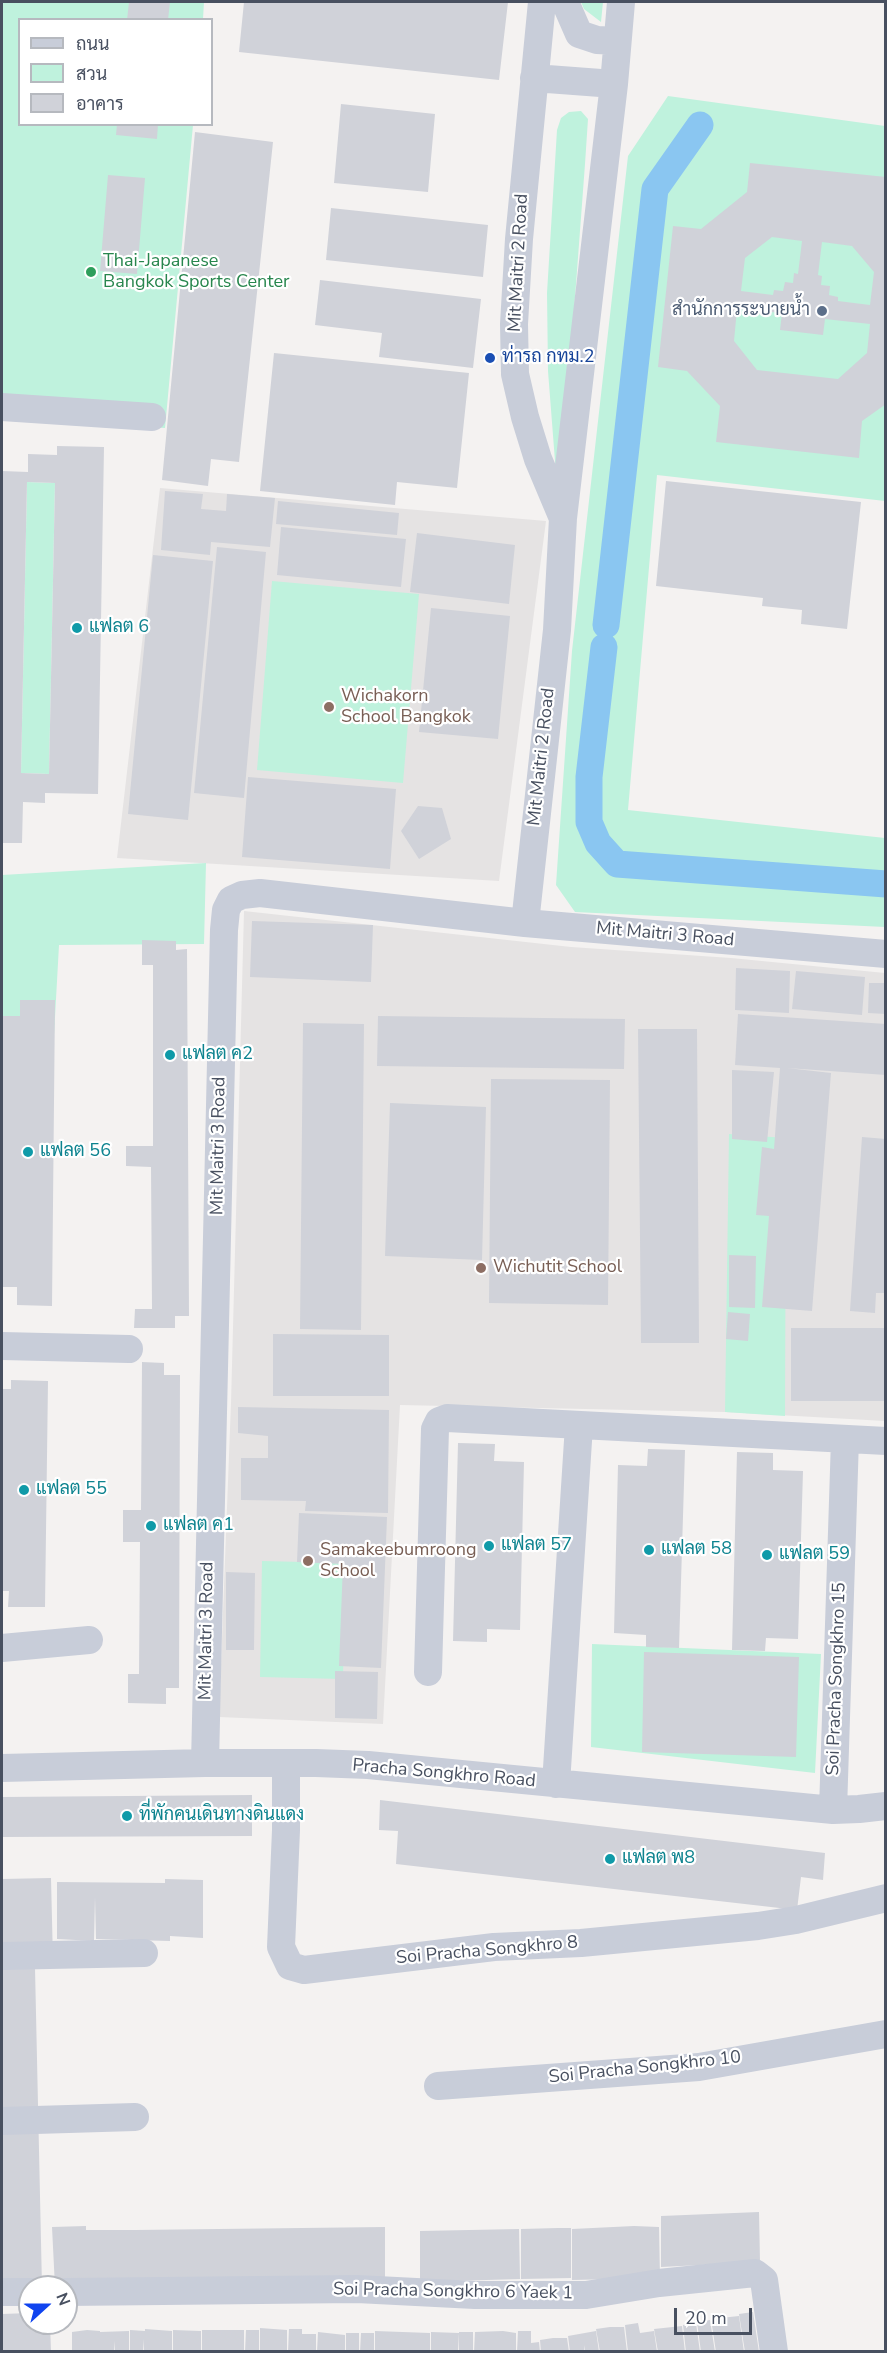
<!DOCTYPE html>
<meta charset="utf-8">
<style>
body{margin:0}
#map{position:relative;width:887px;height:2353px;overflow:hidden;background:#f4f2f1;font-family:"Nunito Sans",Sarabun,sans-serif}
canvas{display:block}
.frame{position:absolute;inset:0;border:3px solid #485060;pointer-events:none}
.legend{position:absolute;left:18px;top:18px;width:195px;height:108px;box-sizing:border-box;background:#fff;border:2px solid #b6b9bf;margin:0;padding:8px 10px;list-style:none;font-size:18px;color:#485060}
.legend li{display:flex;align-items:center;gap:12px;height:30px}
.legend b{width:30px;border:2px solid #b6b9bf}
.north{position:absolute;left:18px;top:2275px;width:60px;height:60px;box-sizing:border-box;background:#fff;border:2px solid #b6b9bf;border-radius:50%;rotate:69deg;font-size:16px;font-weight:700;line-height:24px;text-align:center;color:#485060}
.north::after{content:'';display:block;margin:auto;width:21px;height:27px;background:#1044ef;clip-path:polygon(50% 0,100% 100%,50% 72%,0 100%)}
.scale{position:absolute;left:674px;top:2308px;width:78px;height:27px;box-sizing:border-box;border:3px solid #485060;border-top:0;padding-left:8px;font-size:18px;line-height:21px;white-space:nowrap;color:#485060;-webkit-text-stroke:4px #fff;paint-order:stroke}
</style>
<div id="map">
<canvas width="887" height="2353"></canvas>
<div class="frame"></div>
<ul class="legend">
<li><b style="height:8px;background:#c8cdd9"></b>ถนน</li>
<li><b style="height:16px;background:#bff2dd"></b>สวน</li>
<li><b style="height:16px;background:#d0d2d9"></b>อาคาร</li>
</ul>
<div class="north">N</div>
<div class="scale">20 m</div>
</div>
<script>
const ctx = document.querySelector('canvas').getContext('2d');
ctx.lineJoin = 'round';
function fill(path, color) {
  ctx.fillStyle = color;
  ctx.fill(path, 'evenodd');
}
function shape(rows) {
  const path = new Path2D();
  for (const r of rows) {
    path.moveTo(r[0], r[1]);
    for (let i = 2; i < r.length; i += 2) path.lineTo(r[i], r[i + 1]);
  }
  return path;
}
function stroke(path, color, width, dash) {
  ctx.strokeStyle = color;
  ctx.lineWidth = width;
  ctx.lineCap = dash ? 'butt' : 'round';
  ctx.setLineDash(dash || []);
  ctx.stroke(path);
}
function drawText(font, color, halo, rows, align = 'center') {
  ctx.font = font + ' "Nunito Sans",Sarabun,sans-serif';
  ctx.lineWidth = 4.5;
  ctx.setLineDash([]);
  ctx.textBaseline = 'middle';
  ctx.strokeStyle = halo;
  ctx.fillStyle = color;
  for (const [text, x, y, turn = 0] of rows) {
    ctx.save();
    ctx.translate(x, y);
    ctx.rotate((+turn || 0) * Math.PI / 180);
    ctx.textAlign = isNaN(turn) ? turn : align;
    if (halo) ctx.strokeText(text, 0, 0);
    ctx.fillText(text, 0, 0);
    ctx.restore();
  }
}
fill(shape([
 [160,488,546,521,499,881,117,858],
 [244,911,571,947,731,958,885,973,885,1421,725,1412,400,1405,383,1724,219,1717,231,1403]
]), '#e5e3e3');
fill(shape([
 [2,2,204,2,203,19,20,20,20,124,193,125,165,428,2,420],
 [581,2,603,2,601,22,584,9],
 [668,96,885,126,885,501,657,475,628,810,885,838,885,927,575,912,556,885,572,651,628,156],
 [581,111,588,119,585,164,562,471,556,474,548,371,547,293,557,130,561,118,569,112],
 [27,482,55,483,49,774,21,773],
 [272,581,419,594,403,783,257,770],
 [206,863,204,944,59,945,40,1287,2,1287,2,875],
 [729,1134,786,1138,785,1416,725,1412],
 [262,1561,345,1563,343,1679,260,1677],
 [592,1644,821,1654,815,1773,591,1747]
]), '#bff2dd');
stroke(shape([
 [606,625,655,189,700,125],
 [604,647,589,777,589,822,598,843,617,864,886,884]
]), '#8ac6f1', 27);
fill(shape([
 [129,2,170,2,168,20,127,20],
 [244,2,508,2,499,80,239,52],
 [341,104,435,114,428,192,334,183],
 [117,124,158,124,157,139,116,135],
 [195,132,273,142,239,462,211,459,208,486,162,480],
 [750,163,886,177,886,404,862,421,859,458,716,442,720,406,687,371,658,367,673,226,701,229,747,192],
 [772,237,802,241,798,274,794,273,793,283,785,282,783,291,774,290,773,295,741,291,745,258],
 [822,242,852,246,874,272,870,305,838,301,838,297,829,295,830,286,821,285,822,276,818,275],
 [737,309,782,313,780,330,823,335,825,319,870,324,867,353,838,379,757,370,734,341],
 [108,175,145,178,137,274,100,271],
 [331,208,488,225,483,277,326,260],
 [320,280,481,299,473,368,379,357,382,333,315,325],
 [274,353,469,373,457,488,397,482,395,505,260,491],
 [57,446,104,447,98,794,45,793,45,803,23,802,22,843,2,843,2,471,28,472,28,454,57,455],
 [27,482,55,483,49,774,21,773],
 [666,481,861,502,847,629,801,624,802,610,762,606,763,598,656,586],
 [165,491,203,494,201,509,226,511,227,494,275,498,270,547,211,542,210,555,161,550],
 [278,501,399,513,397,535,276,524],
 [281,527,406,539,401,587,277,575],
 [417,533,515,545,509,604,410,592],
 [217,547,266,552,244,798,194,793],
 [153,555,213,561,188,820,128,814],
 [431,608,510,616,498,739,419,732],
 [248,777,396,789,390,869,242,857],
 [418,806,442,808,451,839,419,859,401,831],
 [252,921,373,925,371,982,250,977],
 [142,940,176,941,176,950,187,949,189,1316,175,1316,175,1328,134,1328,135,1309,152,1309,151,1167,126,1166,126,1146,153,1146,153,965,142,965],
 [736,968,790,971,789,1013,735,1010],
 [796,971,865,977,862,1015,792,1009],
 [869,983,886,983,886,1014,868,1013],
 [20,1000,55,1000,52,1306,17,1305,17,1287,2,1287,2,1016,20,1016],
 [738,1014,886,1024,886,1075,787,1068,831,1073,812,1311,762,1307,769,1216,756,1215,762,1147,774,1149,780,1068,735,1065],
 [378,1016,625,1019,624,1069,377,1066],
 [303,1023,364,1024,361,1330,300,1329],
 [638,1029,697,1029,699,1343,641,1343],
 [732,1070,774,1072,767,1142,732,1139],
 [491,1079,610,1080,608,1305,489,1303],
 [390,1103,486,1107,482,1260,385,1256],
 [862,1137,886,1139,886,1293,876,1293,875,1313,850,1311],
 [729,1255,756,1256,755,1308,729,1307],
 [728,1312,750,1314,748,1341,726,1339],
 [791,1328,886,1328,886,1401,791,1401],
 [273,1334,389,1335,389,1396,273,1396],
 [142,1362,164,1363,164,1375,180,1375,179,1688,166,1688,166,1704,128,1703,128,1674,139,1674,140,1542,123,1542,123,1510,141,1510],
 [11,1380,48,1381,45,1607,8,1607,9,1591,2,1591,2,1389,11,1389],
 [238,1407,389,1410,388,1513,305,1511,306,1501,241,1500,241,1458,268,1458,268,1436,238,1433],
 [458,1443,495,1444,494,1461,524,1462,520,1630,487,1629,487,1642,453,1641],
 [648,1449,685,1450,679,1648,646,1647,646,1635,614,1633,618,1465,647,1466],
 [737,1452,773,1453,773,1470,803,1471,798,1639,766,1638,765,1651,732,1650],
 [299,1513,387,1517,381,1668,339,1666,343,1564,297,1562],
 [226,1572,255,1573,254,1650,226,1650],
 [644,1652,799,1657,796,1757,642,1752],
 [335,1671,378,1672,377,1719,335,1718],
 [252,1795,252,1836,2,1837,2,1797],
 [380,1800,825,1853,823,1880,801,1877,797,1910,396,1864,398,1831,379,1830],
 [51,1878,53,1961,2,1962,2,1879],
 [165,1879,203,1880,203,1938,170,1936,170,1941,96,1939,95,1897,94,1941,57,1939,57,1882,165,1883],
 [2,1968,35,1968,42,2287,2,2290],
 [759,2212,760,2262,661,2267,661,2216],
 [86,2226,86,2230,135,2230,385,2227,385,2278,55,2287,52,2227],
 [634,2226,659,2227,660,2278,572,2280,572,2229],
 [558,2228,571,2228,571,2278,521,2279,521,2229],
 [519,2229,520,2279,420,2282,420,2231],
 [753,2312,759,2352,745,2352,739,2314],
 [30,2313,30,2323,50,2323,51,2352,2,2352,2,2314],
 [739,2316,744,2352,716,2352,711,2319],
 [710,2320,715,2352,701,2352,697,2322],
 [638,2323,640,2333,654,2331,657,2352,628,2352,625,2325],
 [696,2323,700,2352,686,2352,683,2325],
 [682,2326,685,2352,658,2352,654,2329],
 [610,2327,624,2327,627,2352,600,2352,596,2329],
 [260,2328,287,2330,287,2352,260,2352],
 [145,2329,172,2331,172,2352,144,2352,144,2339,143,2352,130,2352,130,2330,145,2331],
 [289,2329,302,2329,302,2334,316,2334,316,2352,288,2352],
 [87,2330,100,2331,100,2332,129,2331,129,2352,115,2352,114,2341,114,2352,72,2352,72,2332],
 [173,2330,201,2331,201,2352,173,2352],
 [202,2330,244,2330,244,2352,202,2352],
 [246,2330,259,2330,259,2352,245,2352],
 [375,2331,430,2333,430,2352,375,2352],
 [503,2331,516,2333,516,2352,474,2352,475,2332],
 [518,2331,531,2331,531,2343,539,2342,540,2352,517,2352],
 [596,2331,599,2352,585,2352,584,2345,584,2352,570,2352,568,2336],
 [318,2332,345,2335,345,2352,317,2352],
 [431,2332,459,2333,458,2352,431,2352],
 [459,2332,473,2332,473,2352,459,2352],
 [346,2333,359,2333,359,2352,346,2352],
 [361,2333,374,2333,374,2352,360,2352],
 [553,2338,567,2338,569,2352,541,2352,540,2340]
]), '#d0d2d9');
stroke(shape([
 [542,2,519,239,514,324,515,374,525,417,538,459,562,516],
 [565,2,579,34,597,40,617,41],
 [534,78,614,84],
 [2,407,152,417],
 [525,923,557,630,563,518,614,84,621,2],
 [2,1346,129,1349],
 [2,1648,89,1640],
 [428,1672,435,1429,439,1421,447,1418,886,1441],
 [205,1763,224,930,226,910,231,900,242,895,260,893,525,923,886,954],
 [286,1763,286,1830,281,1947,290,1966,304,1970,494,1947,581,1943,758,1926,796,1920,886,1898],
 [2,1768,205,1763,316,1763,368,1765,833,1810,859,1809,886,1806],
 [556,1784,579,1425],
 [833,1810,845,1439],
 [2,1956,144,1953],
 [438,2086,699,2067,886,2034],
 [2,2121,135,2117],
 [2,2292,30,2292],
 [66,2292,357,2289,475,2295,586,2295,659,2283,755,2273,764,2280,774,2352]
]), '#c8cdd9', 28);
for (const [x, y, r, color] of [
 [91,272,6,"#2e9e5b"],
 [822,311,6,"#5c6f8a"],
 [490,358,6,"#1a4fb4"],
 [77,628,6,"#0f9aa8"],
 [329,707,6,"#8d6e63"],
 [170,1055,6,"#0f9aa8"],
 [28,1152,6,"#0f9aa8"],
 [481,1268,6,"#8d6e63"],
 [24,1490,6,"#0f9aa8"],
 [151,1526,6,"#0f9aa8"],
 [489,1546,6,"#0f9aa8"],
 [649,1550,6,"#0f9aa8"],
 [767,1555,6,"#0f9aa8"],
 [308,1561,6,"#8d6e63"],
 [127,1816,6,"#0f9aa8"],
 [610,1859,6,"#0f9aa8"]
]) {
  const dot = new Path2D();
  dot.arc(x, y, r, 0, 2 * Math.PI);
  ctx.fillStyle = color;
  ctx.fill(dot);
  stroke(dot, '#fff', 2);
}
drawText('18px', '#27864d', '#fff', [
 ["Thai-Japanese",103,262],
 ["Bangkok Sports Center",103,283]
], 'left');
drawText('18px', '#485060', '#fff', [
 ["Mit Maitri 2 Road",519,263,-87],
 ["Mit Maitri 2 Road",542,757,-84],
 ["Mit Maitri 3 Road",665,935,5],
 ["Mit Maitri 3 Road",219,1146,-89],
 ["Mit Maitri 3 Road",207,1631,-89],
 ["Soi Pracha Songkhro 15",837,1679,-88],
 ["Pracha Songkhro Road",444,1774,5],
 ["Soi Pracha Songkhro 8",487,1951,-5],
 ["Soi Pracha Songkhro 10",645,2068,-6],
 ["Soi Pracha Songkhro 6 Yaek 1",453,2292,1]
]);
drawText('18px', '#4e5e75', '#fff', [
 ["สำนักการระบายน้ำ",810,311]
], 'right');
drawText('18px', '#164399', '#fff', [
 ["ท่ารถ กทม.2",502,358]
], 'left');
drawText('18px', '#0d838f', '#fff', [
 ["แฟลต 6",89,628],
 ["แฟลต ค2",182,1055],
 ["แฟลต 56",40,1152],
 ["แฟลต 55",36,1490],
 ["แฟลต ค1",163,1526],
 ["แฟลต 57",501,1546],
 ["แฟลต 58",661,1550],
 ["แฟลต 59",779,1555],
 ["ที่พักคนเดินทางดินแดง",139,1816],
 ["แฟลต พ8",622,1859]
], 'left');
drawText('18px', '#785e54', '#fff', [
 ["Wichakorn",341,697],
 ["School Bangkok",341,718],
 ["Wichutit School",493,1268],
 ["Samakeebumroong",320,1551],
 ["School",320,1572]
], 'left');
</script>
